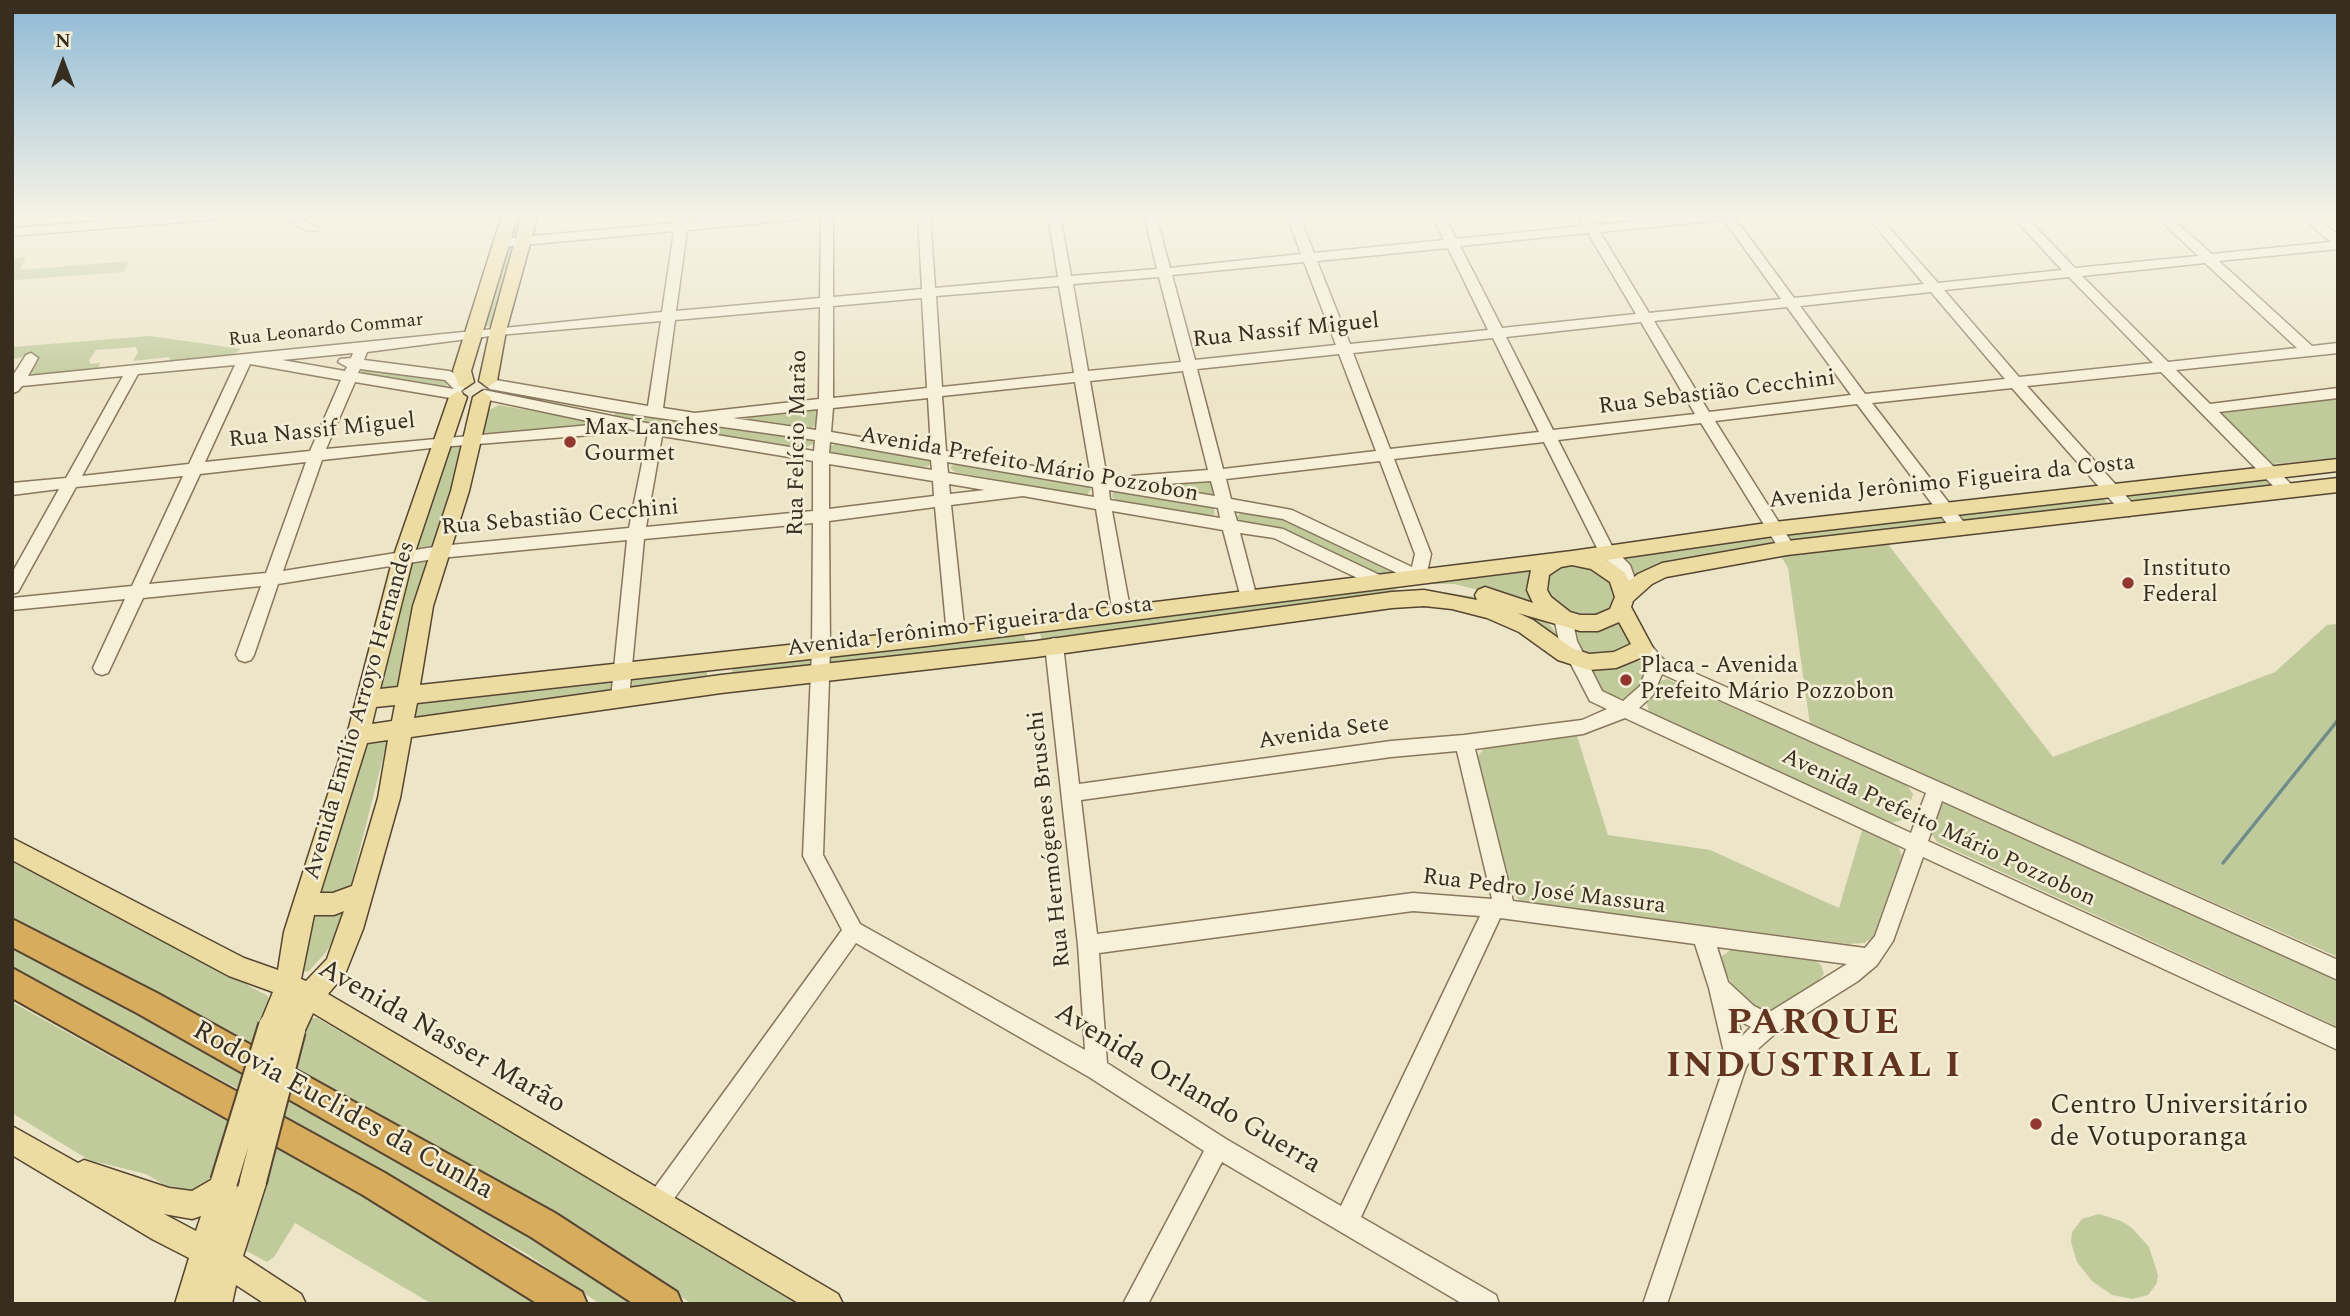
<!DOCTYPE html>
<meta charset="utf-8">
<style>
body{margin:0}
#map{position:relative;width:2350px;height:1316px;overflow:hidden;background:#ece5c7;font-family:Spectral,serif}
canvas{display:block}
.frame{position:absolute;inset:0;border:14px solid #382e20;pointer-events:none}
.north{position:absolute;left:28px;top:28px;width:70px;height:70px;-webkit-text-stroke:5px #f4eed6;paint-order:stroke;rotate:0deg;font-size:19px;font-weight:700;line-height:28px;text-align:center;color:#382e20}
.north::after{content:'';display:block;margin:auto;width:24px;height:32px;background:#382e20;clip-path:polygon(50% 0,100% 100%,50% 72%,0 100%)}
</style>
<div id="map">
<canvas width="2350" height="1316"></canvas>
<div class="frame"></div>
<div class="north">N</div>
</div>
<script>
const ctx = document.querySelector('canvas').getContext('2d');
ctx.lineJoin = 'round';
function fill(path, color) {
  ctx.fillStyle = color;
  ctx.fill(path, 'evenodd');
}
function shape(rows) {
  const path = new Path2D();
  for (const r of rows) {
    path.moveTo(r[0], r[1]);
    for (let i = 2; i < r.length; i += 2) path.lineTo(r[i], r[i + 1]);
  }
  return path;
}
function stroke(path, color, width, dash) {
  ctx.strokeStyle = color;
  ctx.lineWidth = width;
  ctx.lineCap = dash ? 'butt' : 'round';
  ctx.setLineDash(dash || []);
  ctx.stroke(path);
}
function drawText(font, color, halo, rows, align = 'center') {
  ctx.font = font + ' Spectral,serif';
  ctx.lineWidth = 5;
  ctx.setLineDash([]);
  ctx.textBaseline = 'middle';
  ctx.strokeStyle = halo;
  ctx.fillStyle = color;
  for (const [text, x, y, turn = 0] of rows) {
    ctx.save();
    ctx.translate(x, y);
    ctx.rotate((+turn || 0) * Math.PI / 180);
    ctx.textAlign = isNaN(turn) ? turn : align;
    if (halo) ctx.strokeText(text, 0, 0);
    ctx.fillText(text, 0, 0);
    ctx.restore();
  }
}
fill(shape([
 [516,243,495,324,484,327,504,247],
 [26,257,20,270,129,261,124,272,15,280,12,283,12,258],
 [150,336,241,349,231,356,170,361,169,357,133,361,138,352,136,347,96,350,89,360,91,364,100,363,98,369,36,375,30,372,36,355,12,359,12,347],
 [365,369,446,379,450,383,443,387,363,375,362,371],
 [2338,397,2338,458,2273,464,2221,416,2223,411],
 [499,405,582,420,587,424,578,428,485,433,482,430,487,411],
 [813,408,819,411,817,424,812,428,744,418,749,414],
 [617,411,811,438,814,443,805,448,618,419,614,415],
 [837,443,930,459,931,462,929,466,922,467,831,452,829,447],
 [459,445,463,448,437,543,431,547,417,549,413,546,448,447],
 [955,463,1090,486,1091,489,1087,495,1082,495,955,472,950,468],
 [2261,478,2267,479,2273,485,2272,489,2127,502,2124,494],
 [1205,480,1214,485,1214,492,1211,495,1141,485],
 [1118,491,1213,506,1215,514,1207,517,1121,502,1112,497,1113,492],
 [2095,496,2103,498,2110,505,1961,522,1957,516,1962,512],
 [1240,512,1290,520,1399,573,1384,576,1277,527,1244,523,1237,518],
 [1932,515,1940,517,1946,525,1796,543,1788,540,1784,534],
 [1769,536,1773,542,1771,546,1634,577,1625,560,1627,557],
 [1887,543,2053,757,2275,672,2327,625,2338,624,2338,957,1810,725,1788,568,1780,554],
 [425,561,429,564,403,683,396,689,382,690,377,686,406,567,414,562],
 [1570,563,1602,572,1616,589,1613,607,1602,615,1580,617,1552,605,1543,581,1549,570],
 [1532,566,1533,603,1454,584,1421,584],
 [1379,585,1401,591,1436,591,1482,598,1538,618,1550,625,1564,643,1450,598,1042,641,1040,633,1048,627],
 [1619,619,1632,643,1632,649,1598,658,1583,653,1573,640,1571,624],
 [1017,631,1024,635,1026,641,1019,647,832,667,825,657],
 [815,658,814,665,808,670,732,674,733,668],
 [1635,661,1643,661,1646,679,1636,693,1624,699,1606,694,1597,685,1589,666,1620,666],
 [699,667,707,671,707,677,630,693,626,681,632,676],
 [1667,679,1905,782,1913,794,1905,819,1892,823,1649,713,1646,698,1657,682],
 [613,680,612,688,605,695,417,717,411,715,414,704,422,699],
 [1577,736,1608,835,1710,850,1839,908,1863,827,1889,840,1899,848,1902,856,1873,937,1864,943,1848,944,1520,901,1508,887,1474,760,1485,748],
 [384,739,387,742,351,884,339,893,321,894,320,887,359,747,370,740],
 [1952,802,2338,974,2338,1027,1937,842,1928,828,1938,805],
 [12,858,268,996,269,1010,256,1052,12,924],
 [342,906,345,911,338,933,326,952,309,971,302,972,311,913],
 [12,941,252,1067,244,1092,12,968],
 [1732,949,1811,958,1821,965,1824,974,1818,981,1778,1007,1770,1010,1756,1009,1736,992,1721,964,1722,956],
 [12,1002,234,1125,211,1184,195,1192,176,1192,146,1174,89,1160,12,1113],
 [306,1018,317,1018,658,1214,806,1304,692,1304,624,1257,291,1073],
 [287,1090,650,1304,600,1304,527,1254,279,1115],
 [272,1142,365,1194,541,1304,432,1304,295,1223,274,1257,267,1262,243,1249],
 [2099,1214,2121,1221,2132,1228,2149,1247,2158,1275,2157,1283,2148,1295,2133,1299,2112,1295,2092,1281,2077,1262,2071,1242,2072,1232,2082,1219]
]), '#c0ca9b');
stroke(shape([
 [2223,863,2338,720]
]), '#6f8e89', 3.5);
const minor = shape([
 [179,215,226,215,220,219,12,236,12,228,179,215],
 [281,215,296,215,318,228,317,231,307,231,281,215],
 [677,215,689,215,688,222,768,215,810,215,804,219,687,230,676,311,820,298,821,215,833,215,833,297,922,289,918,215,930,215,935,288,1058,277,1048,215,1060,215,1071,276,1157,269,1144,215,1156,215,1170,268,1301,254,1287,215,1299,215,1314,253,1444,240,1432,215,1444,215,1456,239,1583,226,1577,215,1589,215,1595,225,1698,215,1737,215,1735,218,1794,298,1924,284,1866,215,1878,215,1938,283,2062,270,2011,215,2024,215,2075,268,2198,256,2155,215,2168,215,2212,254,2331,242,2299,215,2312,215,2338,234,2338,249,2219,261,2312,346,2338,343,2338,353,2176,370,2210,404,2338,388,2338,398,2219,412,2293,486,2295,490,2287,496,2281,494,2161,372,2027,386,2135,506,2137,510,2135,514,2129,516,2123,514,2012,388,1872,403,1966,525,1968,529,1960,535,1954,533,1857,404,1715,421,1795,548,1787,554,1781,552,1701,423,1558,440,1613,548,1630,565,1636,582,1630,592,1624,594,1616,588,1619,581,1615,568,1599,552,1544,442,1394,459,1431,554,1426,577,1418,583,1283,519,1234,511,1237,521,1283,529,1386,578,1388,582,1386,586,1374,586,1274,538,1240,533,1257,598,1255,603,1249,604,1243,603,1241,598,1223,530,1112,511,1131,614,1128,619,1122,621,1116,619,1113,614,1096,509,1023,496,951,505,965,635,962,640,956,642,950,640,947,635,935,507,829,521,830,650,823,855,860,924,1085,1050,1078,945,1045,645,1048,640,1054,638,1060,640,1063,645,1079,784,1391,741,1464,735,1582,720,1607,709,1590,701,1559,641,1554,618,1557,613,1563,611,1569,613,1572,618,1577,641,1602,691,1623,701,1640,686,1648,665,1634,648,1637,643,1649,643,1663,659,2338,960,2338,980,1942,801,1928,841,2338,1029,2338,1050,1923,857,1893,941,1877,965,1858,981,1777,1032,1759,1048,1746,1067,1667,1304,1643,1304,1726,1061,1709,988,1695,944,1500,918,1361,1217,1496,1295,1499,1304,1463,1304,1222,1162,1148,1304,1123,1304,1204,1151,1089,1077,856,943,666,1210,658,1214,650,1210,646,1202,650,1194,842,930,803,856,812,650,813,523,644,539,629,698,626,703,620,705,614,703,611,698,627,540,440,558,278,584,254,655,251,660,245,662,239,660,236,655,261,586,143,598,108,673,102,675,96,673,93,668,125,599,12,610,12,598,132,586,183,476,76,487,18,592,12,594,12,573,59,489,12,495,12,483,66,478,123,376,22,386,18,391,13,393,12,377,26,355,31,353,38,358,28,376,662,312,674,231,501,247,494,243,501,239,675,223,677,215],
 [1724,220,1781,299,1649,313,1600,232,1724,220],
 [1588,233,1636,314,1502,328,1460,246,1588,233],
 [1448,248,1488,330,1350,344,1317,261,1448,248],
 [1304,262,1336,345,1195,360,1172,275,1304,262],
 [2205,263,2297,348,2168,362,2082,276,2205,263],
 [1159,277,1181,362,1088,371,1073,284,1159,277],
 [2069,277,2153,363,2019,377,1944,290,2069,277],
 [1059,286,1074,373,942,387,936,296,1059,286],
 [1931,292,2005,379,1865,394,1800,306,1931,292],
 [922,298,927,388,833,398,833,306,922,298],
 [820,307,819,399,695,413,663,408,675,320,820,307],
 [1787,307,1851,395,1709,412,1654,321,1787,307],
 [661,321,648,406,490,379,483,384,490,389,610,411,815,440,814,451,656,425,484,390,477,395,479,398,602,424,326,449,355,382,456,399,461,397,463,394,461,391,467,386,454,373,449,371,364,360,367,352,498,335,661,321],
 [1641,322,1695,414,1553,430,1506,337,1641,322],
 [1493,338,1539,432,1390,449,1353,353,1493,338],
 [353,353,351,358,340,359,338,362,347,367,345,371,282,360,353,353],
 [1339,354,1376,451,1223,469,1197,369,1339,354],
 [250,364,341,380,310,451,205,462,250,364],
 [235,365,189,464,82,476,138,374,235,365],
 [360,369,445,380,454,389,358,373,360,369],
 [1183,371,1208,470,1132,476,1124,481,1107,478,1090,381,1183,371],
 [1075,382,1091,476,946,451,942,396,1075,382],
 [928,398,931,449,831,432,833,408,928,398],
 [818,409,816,430,733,418,818,409],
 [623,428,648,433,629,528,440,546,283,571,322,460,440,447,616,433,623,428],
 [662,436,813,461,813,511,646,527,662,436],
 [830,442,931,460,932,470,829,453,830,442],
 [1380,461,1415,554,1412,567,1292,510,1231,499,1226,479,1380,461],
 [306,462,266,573,149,584,200,474,306,462],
 [947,462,1093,487,1094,497,948,473,947,462],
 [829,464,933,481,934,496,829,509,829,464],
 [1211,481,1215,496,1149,485,1211,481],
 [949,484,985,490,950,494,949,484],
 [1109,490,1218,508,1220,518,1110,500,1109,490],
 [1662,674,1926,793,1911,833,1639,708,1653,695,1662,674],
 [1625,718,1906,849,1875,936,1865,948,1513,901,1475,749,1583,734,1625,718],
 [1457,751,1492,899,1413,893,1097,934,1081,800,1391,757,1457,751],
 [1413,911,1480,916,1341,1206,1226,1139,1107,1063,1099,953,1413,911],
 [1717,947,1847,964,1768,1013,1754,1006,1728,982,1717,947],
 [1738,1020,1751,1027,1742,1036,1738,1020]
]);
const major = shape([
 [502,215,518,215,471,371,474,382,465,388,459,386,453,371,502,215],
 [522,215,538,215,506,331,497,381,488,387,479,381,490,331,522,215],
 [458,391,467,397,413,558,380,689,398,687,413,606,451,491,473,397,482,391,491,397,469,491,433,606,420,685,927,630,1572,551,1774,522,2338,459,2338,471,1774,536,1607,560,1625,573,1629,581,1638,574,1662,563,1787,541,2338,478,2338,492,1787,555,1666,577,1652,584,1633,601,1631,607,1653,648,1650,654,1616,668,1589,670,1558,660,1519,632,1487,618,1452,609,1424,606,1392,608,1036,657,721,693,411,737,400,798,363,929,345,974,328,994,838,1294,843,1304,800,1304,313,1013,301,1039,292,1042,283,1039,281,1035,272,1038,263,1035,259,1026,273,992,229,976,12,860,12,838,244,958,278,970,284,932,347,735,393,558,449,397,458,391],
 [1572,565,1591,569,1610,582,1615,597,1610,609,1596,615,1580,615,1570,612,1551,597,1547,590,1549,575,1561,567,1572,565],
 [1531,570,1527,590,1533,603,1485,587,1478,590,1475,595,1477,600,1424,590,1392,592,1036,641,721,675,414,718,417,703,927,646,1531,570],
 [1518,613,1580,631,1598,631,1619,622,1631,644,1614,652,1589,654,1572,648,1533,620,1518,613],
 [395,705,392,721,372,724,376,707,395,705],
 [388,740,378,798,352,886,333,893,320,893,367,743,388,740],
 [344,911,327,959,306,981,301,979,314,915,334,915,344,911],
 [12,1126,78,1163,84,1160,169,1188,192,1191,223,1173,233,1177,237,1187,235,1193,243,1171,253,1167,263,1171,267,1181,243,1256,301,1294,306,1304,265,1304,236,1285,232,1304,175,1304,189,1258,152,1239,12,1155,12,1126],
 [164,1214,192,1219,201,1216,196,1231,164,1214]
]);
const highway = shape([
 [12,919,157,993,555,1213,677,1292,682,1304,634,1304,531,1237,137,1013,12,947,12,919],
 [12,968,385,1173,582,1292,587,1304,538,1304,363,1195,12,998,12,968]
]);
stroke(minor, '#87775d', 3);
stroke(major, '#554531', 3);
stroke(highway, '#554531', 4);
fill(minor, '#f7f1da');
fill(major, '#eddca1');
fill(highway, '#d7ac5c');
const majorBridge = shape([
 [253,1181,292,1030],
 [224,1182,272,1026]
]);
stroke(majorBridge, '#554531', 30, []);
stroke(majorBridge, '#eddca1', 26);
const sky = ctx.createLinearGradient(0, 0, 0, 399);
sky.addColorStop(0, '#8eb9d6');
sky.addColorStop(0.54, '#f6f3e6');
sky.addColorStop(1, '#f6f3e600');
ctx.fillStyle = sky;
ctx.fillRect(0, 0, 2350, 399);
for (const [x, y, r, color] of [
 [570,442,7,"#933830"],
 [2128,583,7,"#933830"],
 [1626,680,7,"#933830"],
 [2036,1124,7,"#933830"]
]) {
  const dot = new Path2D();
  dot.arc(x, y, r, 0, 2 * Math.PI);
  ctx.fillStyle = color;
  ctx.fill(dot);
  stroke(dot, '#f4eed6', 2.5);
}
drawText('19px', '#382e20', '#f4eed6', [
 ["Rua Leonardo Commar",326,331,-6]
]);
drawText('23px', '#382e20', '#f4eed6', [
 ["Rua Nassif Miguel",1286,332,-6],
 ["Rua Sebastião Cecchini",1717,394,-7],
 ["Rua Nassif Miguel",322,432,-6],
 ["Rua Felício Marão",799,443,-89],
 ["Avenida Prefeito Mário Pozzobon",1029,466,10],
 ["Avenida Jerônimo Figueira da Costa",1952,483,-6],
 ["Rua Sebastião Cecchini",560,519,-5],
 ["Avenida Jerônimo Figueira da Costa",970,628,-7],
 ["Avenida Emílio Arroyo Hernandes",361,711,-74],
 ["Avenida Sete",1324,734,-8],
 ["Avenida Prefeito Mário Pozzobon",1938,829,25],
 ["Rua Hermógenes Bruschi",1051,839,-96],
 ["Rua Pedro José Massura",1544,893,7]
]);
drawText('23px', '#382e20', '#f4eed6', [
 ["Max Lanches",584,429],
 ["Gourmet",584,455],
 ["Instituto",2142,570],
 ["Federal",2142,596],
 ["Placa - Avenida",1640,667],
 ["Prefeito Mário Pozzobon",1640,693]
], 'left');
drawText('28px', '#382e20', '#f4eed6', [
 ["Avenida Nasser Marão",441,1038,30],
 ["Avenida Orlando Guerra",1187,1090,31],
 ["Rodovia Euclides da Cunha",342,1112,29]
]);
drawText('28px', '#382e20', '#f4eed6', [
 ["Centro Universitário",2050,1108],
 ["de Votuporanga",2050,1140]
], 'left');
ctx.letterSpacing = '2px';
drawText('bold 37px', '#633521', '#f4eed6', [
 ["PARQUE",1814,1026],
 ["INDUSTRIAL I",1814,1069]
]);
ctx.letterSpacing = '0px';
</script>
